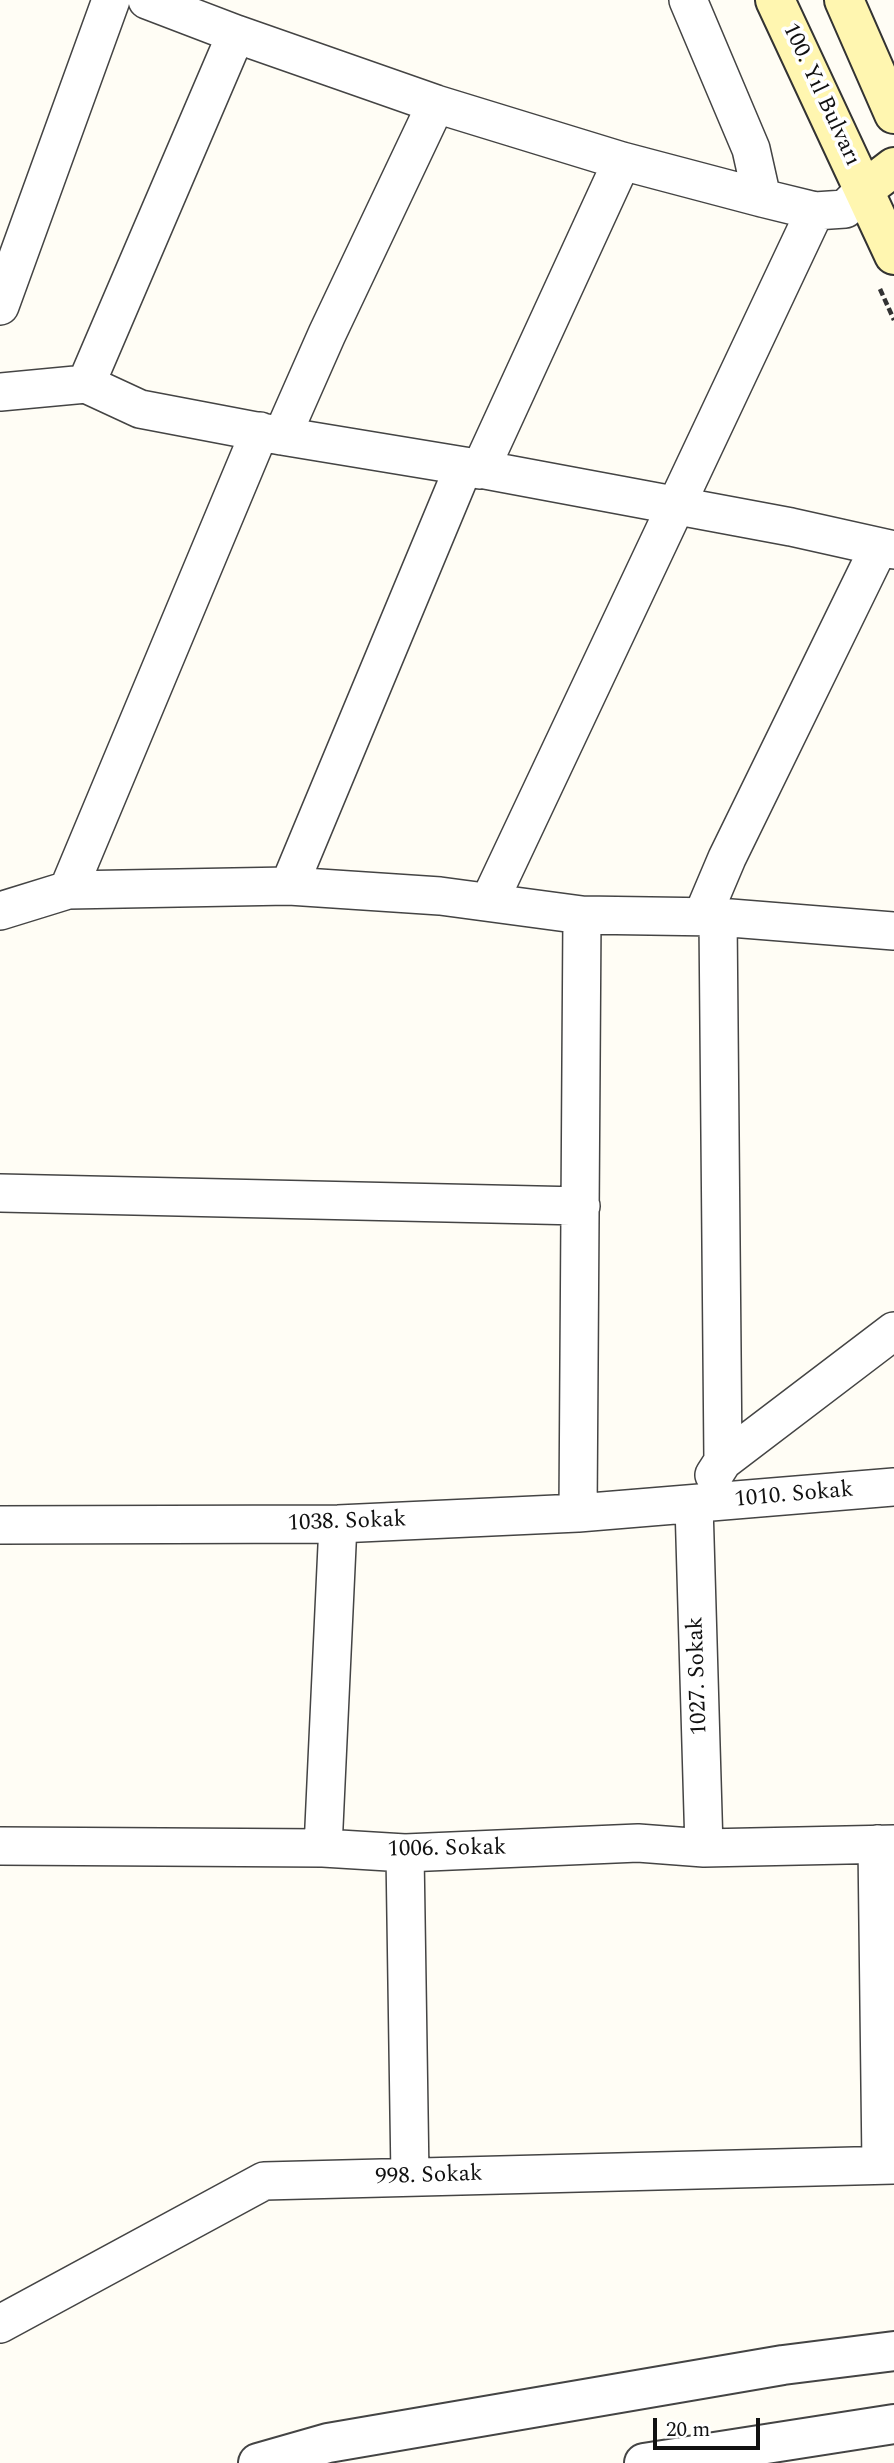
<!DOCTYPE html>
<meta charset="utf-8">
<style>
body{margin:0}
#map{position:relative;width:894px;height:2463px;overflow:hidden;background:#fffdf5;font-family:Spectral,serif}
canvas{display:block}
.scale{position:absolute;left:653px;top:2418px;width:107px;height:32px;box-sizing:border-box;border:4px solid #111;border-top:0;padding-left:9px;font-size:21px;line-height:24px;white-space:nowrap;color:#111;-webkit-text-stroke:5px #fff;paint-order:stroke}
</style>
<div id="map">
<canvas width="894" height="2463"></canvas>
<div class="scale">20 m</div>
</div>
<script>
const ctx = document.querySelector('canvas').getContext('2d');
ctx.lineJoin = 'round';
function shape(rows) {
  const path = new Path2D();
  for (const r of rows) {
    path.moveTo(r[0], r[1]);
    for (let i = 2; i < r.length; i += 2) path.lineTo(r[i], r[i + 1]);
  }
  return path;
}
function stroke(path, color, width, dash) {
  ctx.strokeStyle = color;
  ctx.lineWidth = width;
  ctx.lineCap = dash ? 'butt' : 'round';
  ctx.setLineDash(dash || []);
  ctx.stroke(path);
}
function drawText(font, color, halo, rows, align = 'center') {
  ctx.font = font + ' Spectral,serif';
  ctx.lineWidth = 7;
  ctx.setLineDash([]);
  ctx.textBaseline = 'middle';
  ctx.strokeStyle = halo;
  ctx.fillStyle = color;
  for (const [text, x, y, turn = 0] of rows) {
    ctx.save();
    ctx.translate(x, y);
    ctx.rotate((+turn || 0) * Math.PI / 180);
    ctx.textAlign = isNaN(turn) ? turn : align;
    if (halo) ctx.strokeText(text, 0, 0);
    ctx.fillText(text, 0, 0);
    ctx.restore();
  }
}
const minor = shape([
 [147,0,236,34],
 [688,0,751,149,762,198],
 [0,306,111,0],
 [0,392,86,384],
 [282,436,327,334,436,104],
 [464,466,282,436,140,409,86,384,236,34,436,104,622,161,762,198,815,211,845,209,864,190],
 [480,470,622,161],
 [289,886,464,466,791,527,894,550],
 [68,890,260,431],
 [489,902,815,211],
 [0,911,68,890,289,886,440,896,582,915,718,917,894,931],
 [702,917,727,858,879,547],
 [718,917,723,1461],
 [0,1193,581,1206],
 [714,1475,723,1461,894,1331],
 [694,1505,704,1848],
 [578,1513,582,915],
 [0,1525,338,1524,578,1513,894,1487],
 [877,1844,881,2165],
 [0,1846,323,1848,405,1853,638,1843,704,1848,894,1844],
 [323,1848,338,1524],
 [405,1853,410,2177],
 [0,2324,264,2181,894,2165]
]);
const tertiary = shape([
 [258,2463,328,2443,783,2365,894,2351],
 [644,2463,894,2424]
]);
const secondary = shape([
 [775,0,894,255],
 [844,0,894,114],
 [864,190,894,167]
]);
stroke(minor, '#444', 40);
stroke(tertiary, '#444', 42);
stroke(secondary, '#333', 42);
stroke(shape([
 [880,289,894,320]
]), '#333', 4.5, [7, 3.5]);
stroke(minor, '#fff', 37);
stroke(tertiary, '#fff', 38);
stroke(secondary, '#fff6b0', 38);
drawText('23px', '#111', '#fff', [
 ["100. Yıl Bulvarı",820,95,65],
 ["1010. Sokak",794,1496,-5],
 ["1038. Sokak",347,1523,-2],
 ["1027. Sokak",699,1676,-92],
 ["1006. Sokak",447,1850,-1],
 ["998. Sokak",429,2177,-2]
]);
</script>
